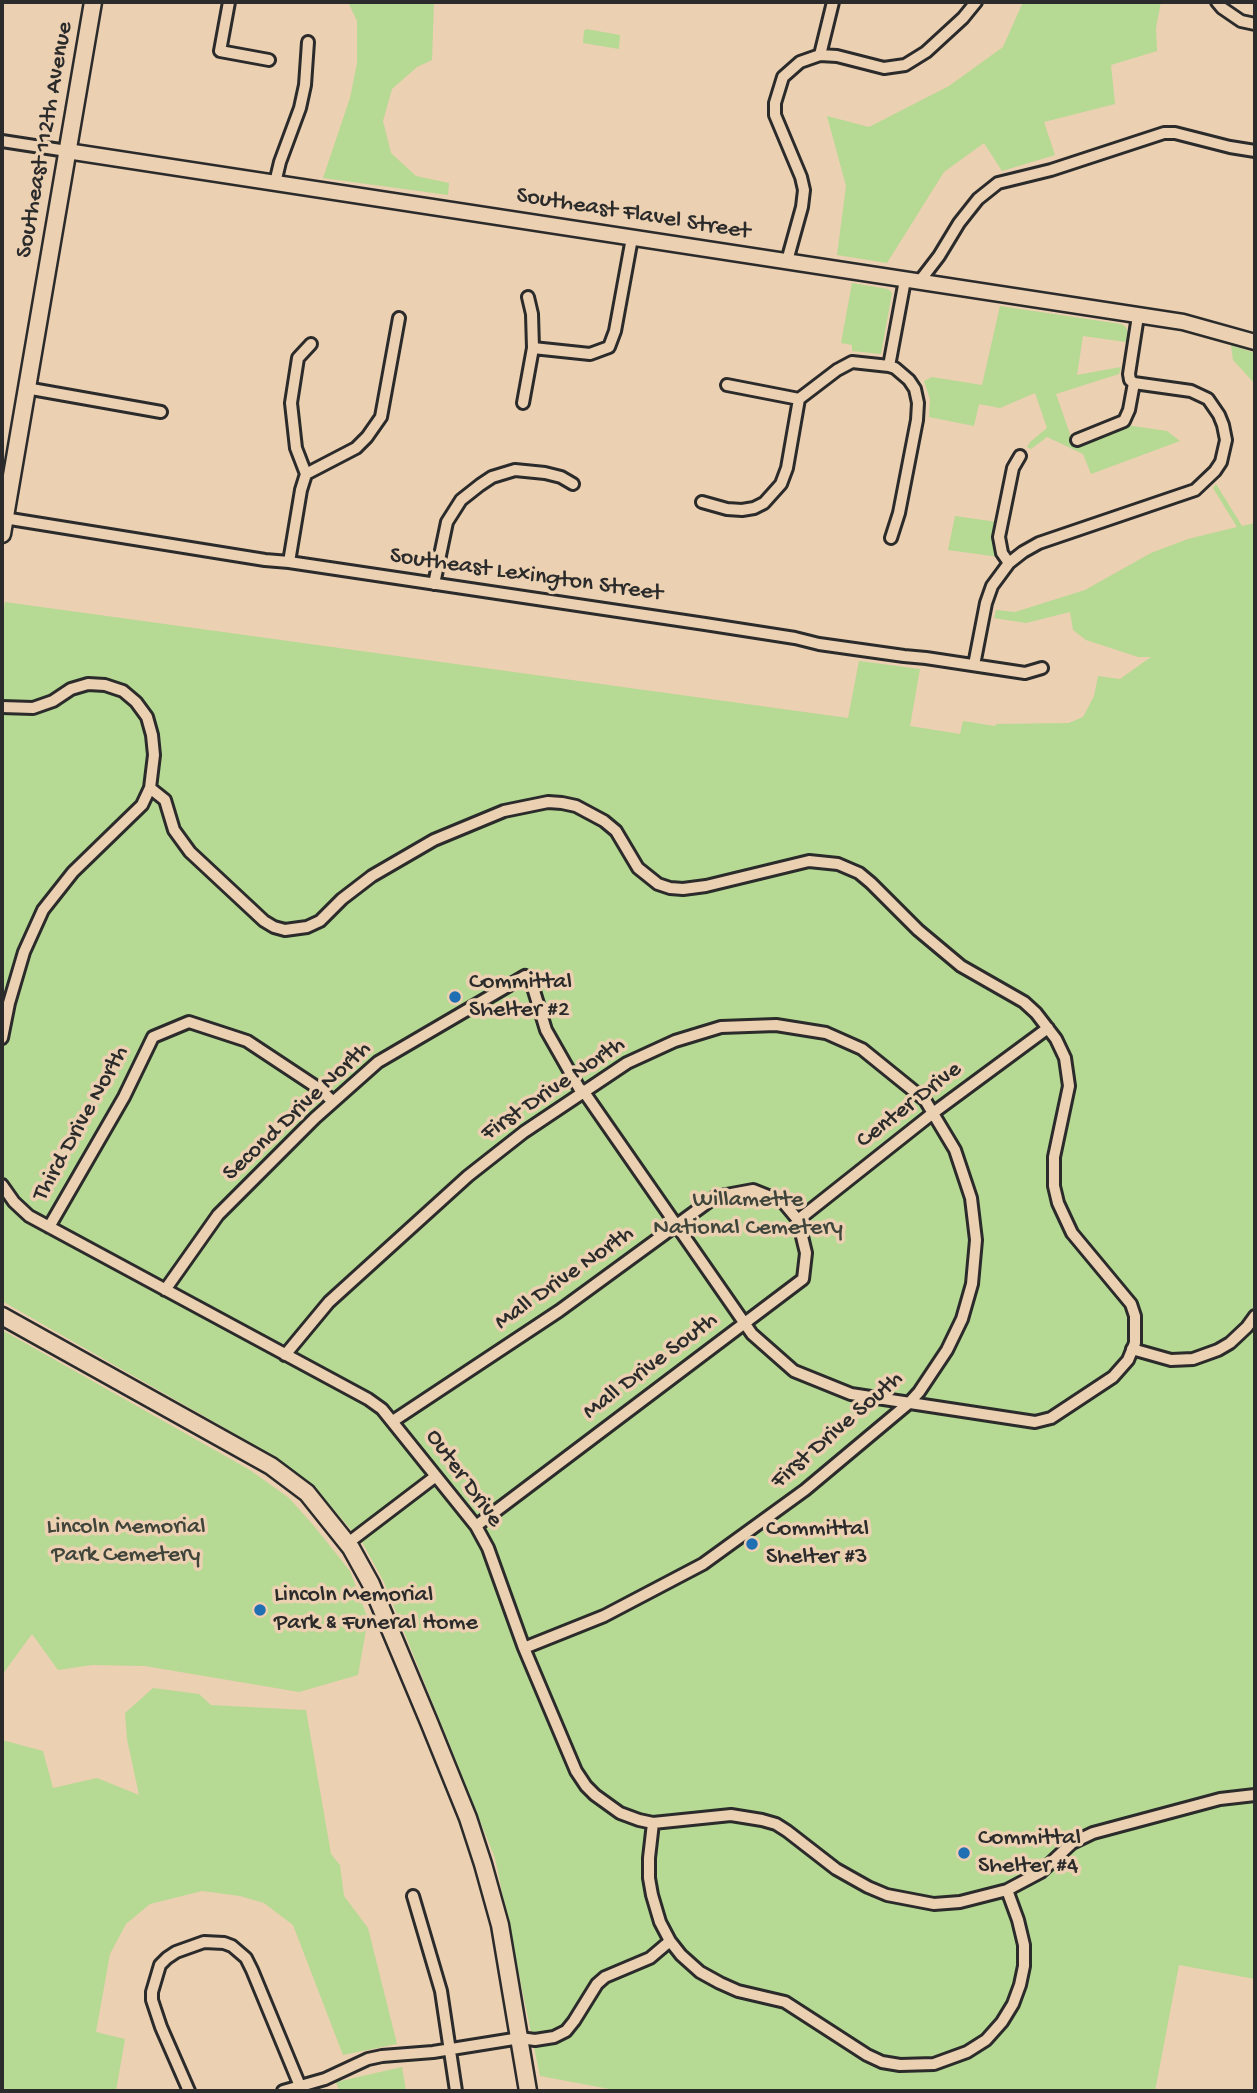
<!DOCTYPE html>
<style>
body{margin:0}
#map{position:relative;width:1257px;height:2093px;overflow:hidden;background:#ebd0b2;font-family:"Gochi Hand",sans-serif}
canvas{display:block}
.frame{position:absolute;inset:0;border:4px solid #2b2b2b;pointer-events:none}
</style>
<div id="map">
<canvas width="1257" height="2093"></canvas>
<div class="frame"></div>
</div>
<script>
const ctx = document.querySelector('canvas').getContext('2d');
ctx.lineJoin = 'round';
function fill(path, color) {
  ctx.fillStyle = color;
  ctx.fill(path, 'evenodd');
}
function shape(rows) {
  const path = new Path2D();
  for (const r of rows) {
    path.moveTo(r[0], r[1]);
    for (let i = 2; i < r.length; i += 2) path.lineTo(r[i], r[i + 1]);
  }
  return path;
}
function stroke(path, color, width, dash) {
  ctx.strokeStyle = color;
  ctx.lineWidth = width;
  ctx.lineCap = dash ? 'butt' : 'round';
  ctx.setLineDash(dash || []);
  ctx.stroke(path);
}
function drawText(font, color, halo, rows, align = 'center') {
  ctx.font = font + ' "Gochi Hand",sans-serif';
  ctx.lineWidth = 7;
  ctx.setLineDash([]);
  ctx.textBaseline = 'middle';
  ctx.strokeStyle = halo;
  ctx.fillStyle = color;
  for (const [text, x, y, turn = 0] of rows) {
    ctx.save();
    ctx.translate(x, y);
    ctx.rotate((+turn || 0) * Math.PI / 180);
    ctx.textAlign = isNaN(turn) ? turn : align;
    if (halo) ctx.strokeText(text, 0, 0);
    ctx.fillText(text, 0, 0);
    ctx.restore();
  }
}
fill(shape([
 [348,2,434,2,432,60,417,67,392,89,383,121,391,153,416,176,449,183,448,195,323,178,350,98,357,63,357,21],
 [1023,2,1161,2,1156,28,1157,51,1111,65,1115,104,1044,122,1055,155,1002,171,984,143,944,172,887,263,837,255,846,186,827,116,869,127,949,86,1003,47],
 [586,29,620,35,619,49,583,43,584,31],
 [852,283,888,289,892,293,881,354,852,351,852,345,841,343],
 [1000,306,1121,324,1126,327,1128,333,1126,342,1083,336,1077,375,1121,367,1119,374,1056,394,1071,437,1082,443,1120,429,1126,425,1167,431,1180,441,1091,474,1083,454,1047,437,1031,449,1027,447,1030,442,1047,428,1035,393,1000,408,979,404,974,426,929,417,930,399,924,381,932,377,982,385],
 [1231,345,1255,353,1255,384,1233,360],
 [1216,484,1242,526,1255,523,1255,1979,1179,1965,1155,2091,620,2091,540,2076,495,1858,384,1582,362,1542,313,1486,274,1456,2,1301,2,620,5,602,848,718,859,661,920,669,910,726,960,734,963,721,995,726,996,724,1069,723,1083,717,1094,696,1098,676,1120,679,1151,657,1138,657,1086,640,1073,630,1070,612,1026,623,994,618,996,610,1015,612,1085,590,1151,553,1188,539,1237,527,1213,488],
 [955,516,997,522,994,539,999,557,948,550],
 [2,1330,250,1470,289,1498,314,1526,350,1571,368,1619,358,1675,299,1692,145,1666,92,1665,58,1670,32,1634,2,1675],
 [153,1688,199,1694,211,1705,306,1710,331,1854,340,1865,344,1896,368,1928,397,2044,343,2055,293,1925,264,1903,240,1896,202,1891,150,1904,126,1924,110,1954,96,2032,125,2039,116,2091,2,2091,2,1740,43,1751,53,1788,97,1778,139,1795,127,1739,125,1713],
 [402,2067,406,2091,339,2091,336,2082]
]), '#b6d993');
const minor = shape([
 [229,2,220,51,269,60],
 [1217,2,1222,8,1241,21,1255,24],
 [820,55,833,2],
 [2,141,67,151],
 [275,183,280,162,300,108,305,85,308,42],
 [787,261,802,207,804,190,801,177,775,115,775,103,783,77,800,62,820,55,837,56,884,68,905,65,926,52,963,18,976,2],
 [919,282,939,256,959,223,978,199,998,183,1051,170,1164,133,1175,133,1230,147,1255,151],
 [533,348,590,354,609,347,615,331,632,238],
 [889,366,905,280],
 [727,385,799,399],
 [26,388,161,412],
 [523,403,533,348,532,314,528,297],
 [1077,440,1124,421,1129,410,1134,383],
 [306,474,296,448,291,403,298,358,311,344],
 [702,502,727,509,742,510,754,508,764,503,781,484,787,468,799,399,837,370,852,362,889,366,895,368,909,380,915,389,918,403,917,420,899,513,891,538],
 [4,518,265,560,289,562,705,624,795,638,819,644,904,656,926,658,1025,673,1042,668],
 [289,562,301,490,306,474,356,448,367,437,381,417,399,318],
 [1009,563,1002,553,999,537,1013,468,1020,456],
 [434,584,447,522,461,500,480,485,492,477,515,470,545,473,561,477,573,484],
 [974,665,986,603,992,586,1009,563,1023,552,1039,543,1195,490,1215,471,1221,462,1226,440,1223,425,1219,415,1208,399,1191,391,1134,383,1130,380,1129,374,1138,316],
 [2,707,33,708,53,701,71,689,88,684,105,685,123,691,136,702,147,717,152,735,154,755,150,788,142,805,73,872,43,910,24,952,9,1003,2,1038],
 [150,788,165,800,174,830,190,852,264,921,274,927,285,930,307,927,320,921,342,899,372,876,434,840,504,811,548,802,562,803,576,806,604,821,616,831,638,868,658,884,670,888,683,889,706,886,809,861,838,864,859,873,871,883,918,930,961,966,1024,1002,1036,1013,1056,1039,1065,1058,1069,1086,1054,1157,1054,1186,1058,1203,1072,1233,1131,1304,1135,1316,1135,1343,1128,1360,1113,1377,1051,1418,1035,1422,851,1394,794,1371,752,1334,584,1092,579,1088,546,1030,531,981,525,976,378,1062,315,1118,218,1215,165,1290],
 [2,1185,14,1202,29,1216,368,1399,382,1409,476,1526,488,1548,524,1648,576,1771,586,1786,595,1795,620,1813,639,1820,653,1823,731,1815,762,1820,776,1824,787,1831,836,1869,868,1887,887,1895,934,1904,960,1902,1007,1890,1041,1872,1072,1843,1093,1833,1220,1799,1255,1795],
 [798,1220,933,1113,1048,1028],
 [49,1227,124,1097,153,1037,189,1022,247,1041,321,1090,333,1102],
 [1132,1349,1171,1360,1193,1359,1218,1350,1230,1343,1247,1327,1255,1316],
 [285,1355,329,1302,468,1176,524,1132,627,1063,675,1041,721,1027,776,1025,826,1033,862,1049,925,1100,955,1150,971,1198,976,1240,972,1284,962,1319,947,1350,919,1392,909,1403,805,1490,703,1564,604,1616,524,1648],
 [393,1421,559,1311,715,1197,753,1190,783,1202,798,1220,806,1253,803,1279,476,1526],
 [348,1543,436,1476],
 [653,1823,649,1858,649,1878,652,1895,660,1922,670,1941,681,1955,700,1972,720,1983,738,1991,785,2002,867,2055,882,2062,900,2065,934,2064,967,2052,986,2040,1002,2022,1013,2004,1020,1985,1024,1966,1024,1945,1018,1920,1007,1890],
 [413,1896,441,1991,456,2091],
 [189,2091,161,2027,152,2000,152,1992,160,1965,167,1958,176,1952,204,1942,224,1943,232,1946,246,1958,252,1970,300,2086],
 [283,2091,325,2079,368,2059,382,2056,433,2052,520,2038,535,2040,554,2037,566,2031,574,2021,597,1984,605,1977,650,1958,670,1941]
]);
const tertiary = shape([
 [67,151,1183,322,1255,342]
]);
const secondary = shape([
 [2,534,93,2],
 [2,1316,271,1466,307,1493,351,1548,371,1584,429,1722,468,1818,483,1864,500,1925,528,2091]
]);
stroke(minor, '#2b2b2b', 16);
stroke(tertiary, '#2b2b2b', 19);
stroke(secondary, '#2b2b2b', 21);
stroke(minor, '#ebd0b2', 10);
stroke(tertiary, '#ebd0b2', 14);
stroke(secondary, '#ebd0b2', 16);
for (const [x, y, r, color] of [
 [455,997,7,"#1f6fb2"],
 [752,1544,7,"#1f6fb2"],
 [260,1610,7,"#1f6fb2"],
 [964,1853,7,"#1f6fb2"]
]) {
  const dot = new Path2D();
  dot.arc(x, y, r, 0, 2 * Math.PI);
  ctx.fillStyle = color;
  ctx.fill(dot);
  stroke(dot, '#ebd0b2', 2.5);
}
drawText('24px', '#2b2b2b', '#ebd0b2', [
 ["Southeast 112th Avenue",46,140,-80],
 ["Southeast Flavel Street",633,215,9],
 ["Southeast Lexington Street",526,576,8],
 ["First Drive North",554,1090,-34],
 ["Center Drive",910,1106,-38],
 ["Second Drive North",298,1112,-43],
 ["Third Drive North",82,1124,-61],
 ["Mall Drive North",565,1279,-35],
 ["Mall Drive South",651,1367,-37],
 ["First Drive South",838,1431,-41],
 ["Outer Drive",463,1479,54]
]);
drawText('24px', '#2b2b2b', '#ebd0b2', [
 ["Committal",469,983],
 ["Shelter #2",469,1011],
 ["Committal",766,1530],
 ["Shelter #3",766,1558],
 ["Lincoln Memorial",274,1596],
 ["Park & Funeral Home",274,1624],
 ["Committal",978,1839],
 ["Shelter #4",978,1867]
], 'left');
drawText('24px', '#40453b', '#ebd0b2', [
 ["Willamette",748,1201],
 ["National Cemetery",748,1229],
 ["Lincoln Memorial",126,1528],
 ["Park Cemetery",126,1556]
]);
</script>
